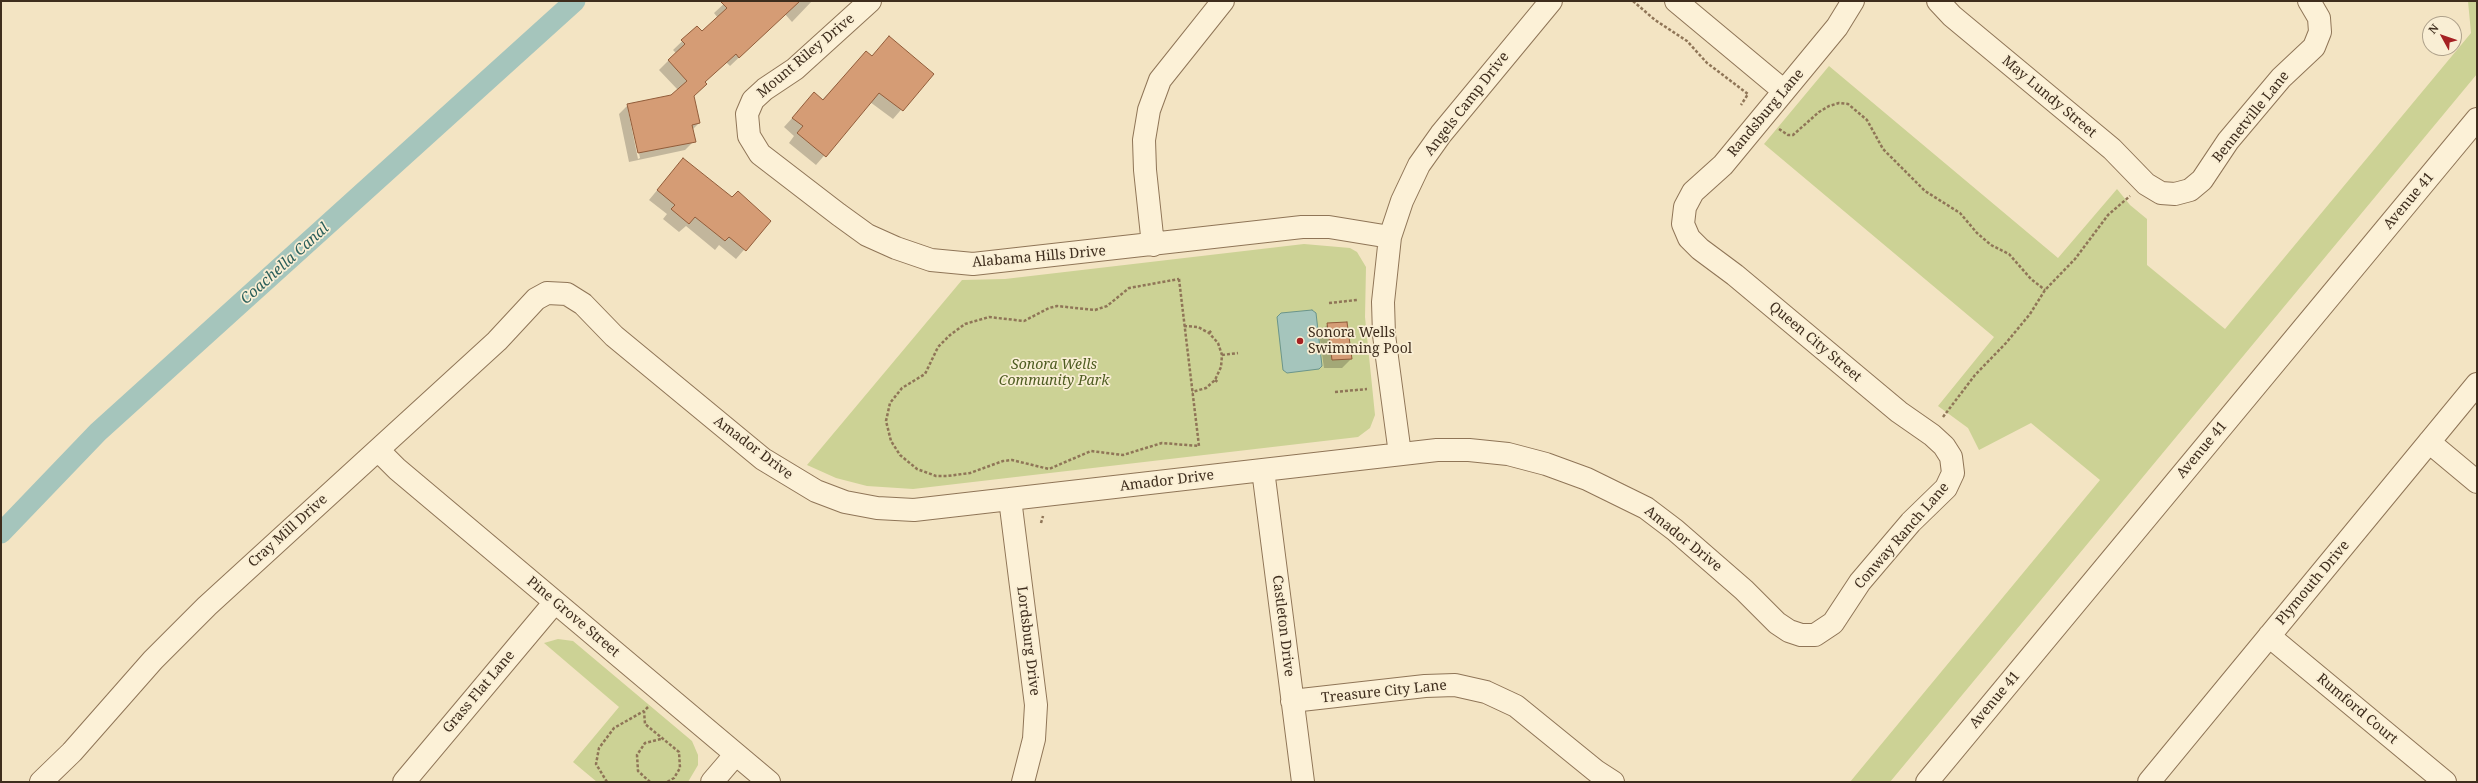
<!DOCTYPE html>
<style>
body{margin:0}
#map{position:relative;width:2478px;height:783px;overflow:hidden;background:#f3e4c3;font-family:"Noto Serif",serif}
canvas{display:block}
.frame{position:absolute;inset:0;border:2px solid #3e2d1d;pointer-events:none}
.north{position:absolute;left:2422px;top:16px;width:40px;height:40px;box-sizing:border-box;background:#f9eed4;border:1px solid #aea18b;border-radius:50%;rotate:310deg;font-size:11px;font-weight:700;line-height:16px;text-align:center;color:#3e2d1d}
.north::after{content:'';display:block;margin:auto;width:14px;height:18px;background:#a52123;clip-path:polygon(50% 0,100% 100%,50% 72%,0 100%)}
</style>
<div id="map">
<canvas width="2478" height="783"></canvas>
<div class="frame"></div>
<div class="north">N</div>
</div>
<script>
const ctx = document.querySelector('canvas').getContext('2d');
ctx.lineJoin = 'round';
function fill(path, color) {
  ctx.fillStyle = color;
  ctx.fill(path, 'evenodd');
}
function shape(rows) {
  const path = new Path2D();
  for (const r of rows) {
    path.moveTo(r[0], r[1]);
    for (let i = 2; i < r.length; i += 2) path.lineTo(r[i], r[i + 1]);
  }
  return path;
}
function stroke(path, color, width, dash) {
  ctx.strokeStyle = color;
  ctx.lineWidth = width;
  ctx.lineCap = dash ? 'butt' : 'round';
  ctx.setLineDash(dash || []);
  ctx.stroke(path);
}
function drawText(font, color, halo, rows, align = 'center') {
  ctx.font = font + ' "Noto Serif",serif';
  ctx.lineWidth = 3.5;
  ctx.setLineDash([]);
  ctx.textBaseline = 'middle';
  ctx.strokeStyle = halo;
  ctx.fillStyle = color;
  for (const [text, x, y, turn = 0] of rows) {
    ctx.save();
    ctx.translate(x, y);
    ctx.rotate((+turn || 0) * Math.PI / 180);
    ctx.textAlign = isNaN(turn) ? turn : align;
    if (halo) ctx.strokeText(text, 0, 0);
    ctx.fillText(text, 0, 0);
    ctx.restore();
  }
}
fill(shape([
 [2468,1,2477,1,2477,74,1890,782,1850,782,2100,480,2031,423,1979,450,1968,428,1938,406,1994,337,1764,144,1829,66,2058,258,2117,189,2130,205,2147,219,2147,265,2225,329,2471,33],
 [1304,244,1350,248,1357,252,1366,267,1365,317,1375,415,1370,428,1358,437,913,489,867,486,836,478,807,465,962,280,1005,279],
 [558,639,573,641,692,741,698,755,698,765,688,782,597,782,573,762,619,707,544,643]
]), '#ccd295');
const water = shape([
 [1312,310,1316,313,1322,366,1319,369,1287,373,1283,370,1277,317,1281,313,1312,310]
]);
fill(water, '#a5c5bc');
stroke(water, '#6b958a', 1);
fill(shape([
 [727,1,812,1,792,22,785,14,730,66,726,62,704,83,693,96,699,123,692,130,694,141,685,150,629,162,619,114,628,105,672,96,678,90,659,70,676,53,673,50,697,27,702,32,718,18,714,13],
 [628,110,630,110,640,158,638,159],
 [866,52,872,57,932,74,893,119,870,102,816,165,789,143,794,136,784,127,814,94,822,100],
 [683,159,732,198,769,221,736,259,719,245,715,250,686,226,679,232,663,219,667,214,649,200],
 [1328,324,1351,359,1342,368,1324,368,1319,333]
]), '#0003');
stroke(shape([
 [1,533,98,432,575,1]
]), '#a5c5bc', 21);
const building = shape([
 [720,1,800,1,739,58,736,54,705,82,707,84,694,96,700,123,692,125,696,142,638,153,627,104,671,95,687,81,668,60,685,44,681,40,697,26,702,31,727,8,720,1],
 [889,36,934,74,903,111,879,93,826,157,797,133,803,126,792,118,814,92,823,100,866,51,872,56,889,36],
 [683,158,732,197,738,191,771,221,746,251,729,237,725,241,695,217,689,224,671,209,675,205,657,190,683,158],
 [1347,322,1352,359,1332,360,1327,323,1347,322]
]);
fill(building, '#d59c75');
stroke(building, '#915c3a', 1);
const street = shape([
 [870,1,795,69,765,89,753,100,747,114,749,136,760,154,838,214,867,235,896,248,931,260,973,264,1302,227,1329,227,1390,237],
 [1676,1,1784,91],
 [1938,1,1952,16,2112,149,2146,184,2161,193,2175,194,2190,190,2202,180,2228,141,2281,78,2314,47,2320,32,2319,18,2309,1],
 [1153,245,1145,170,1144,140,1149,110,1160,80,1223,1],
 [2429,442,2477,482],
 [378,450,397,469,769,782],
 [1400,454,1384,335,1383,302,1390,237,1402,201,1419,165,1441,134,1551,1],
 [1263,470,1303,782],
 [1010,499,1036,705,1034,739,1023,782],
 [2269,636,2445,782],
 [1292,701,1425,686,1455,685,1486,692,1516,706,1596,771,1613,782],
 [41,782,72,752,153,660,207,606,497,341,536,299,547,293,567,294,583,304,614,336,763,459,816,491,845,502,877,508,914,510,1437,450,1469,450,1508,454,1546,464,1587,479,1646,508,1675,530,1744,590,1777,623,1789,631,1801,635,1815,635,1833,623,1860,582,1911,522,1946,488,1953,473,1951,457,1944,446,1932,435,1899,412,1735,275,1700,249,1689,238,1683,224,1685,207,1693,192,1723,165,1837,27,1853,1],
 [404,782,555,602],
 [712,782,736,754],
 [1927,782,2477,119],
 [2149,782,2477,384]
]);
stroke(street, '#8f7557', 24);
stroke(shape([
 [1633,1,1655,20,1687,41,1707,63,1748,94,1741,105],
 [1779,129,1788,135,1793,135,1819,112,1829,106,1839,103,1848,104,1867,120,1883,149,1925,191,1960,213,1977,233,1991,245,2009,254,2031,279,2045,290],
 [1179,279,1199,446,1162,443,1123,455,1091,451,1049,469,1012,460,1003,461,970,473,947,476,936,476,917,469,900,455,891,441,886,421,890,403,902,388,925,374,938,347,950,335,965,324,989,317,1024,321,1049,308,1057,306,1095,310,1107,306,1129,288,1179,279],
 [1329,303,1357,300],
 [1184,326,1198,327,1209,333,1218,343,1222,355,1221,367,1215,380,1206,388,1192,392],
 [1209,333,1212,330],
 [1222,355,1238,353],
 [1215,380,1219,383],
 [1335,392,1367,389],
 [1943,417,1975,375,2006,343,2030,314,2045,290,2075,259,2108,215,2130,196],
 [1041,523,1043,516],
 [648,707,644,711,645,724,679,752,680,768,674,778,667,782],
 [607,782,596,764,599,748,614,728,644,711],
 [650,782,638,771,637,755,645,743,661,739]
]), '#8f7557', 2.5, [3, 2]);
stroke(street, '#fcf1d7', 22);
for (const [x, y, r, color] of [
 [1300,341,4,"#a52123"]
]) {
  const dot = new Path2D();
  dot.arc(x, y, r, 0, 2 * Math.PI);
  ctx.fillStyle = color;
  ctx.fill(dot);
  stroke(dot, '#f9eed4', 1.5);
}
drawText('14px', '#3e2d1d', '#f9eed4', [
 ["Mount Riley Drive",806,56,-40],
 ["May Lundy Street",2049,97,40],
 ["Angels Camp Drive",1467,104,-52],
 ["Randsburg Lane",1766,113,-50],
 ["Bennetville Lane",2251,117,-51],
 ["Avenue 41",2409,201,-50],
 ["Alabama Hills Drive",1039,257,-5],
 ["Queen City Street",1815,342,40],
 ["Amador Drive",753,448,37],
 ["Avenue 41",2202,450,-50],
 ["Amador Drive",1167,481,-7],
 ["Cray Mill Drive",288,531,-42],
 ["Conway Ranch Lane",1902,536,-49],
 ["Amador Drive",1683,539,39],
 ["Plymouth Drive",2313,583,-50],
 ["Pine Grove Street",573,617,40],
 ["Castleton Drive",1283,626,83],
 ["Lordsburg Drive",1028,641,83],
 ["Grass Flat Lane",479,692,-50],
 ["Treasure City Lane",1384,692,-6],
 ["Avenue 41",1995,700,-50],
 ["Rumford Court",2357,709,40]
]);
drawText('14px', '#3e2d1d', '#f9eed4', [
 ["Sonora Wells",1308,333],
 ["Swimming Pool",1308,349]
], 'left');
drawText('italic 14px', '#4e5c21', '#f9eed4', [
 ["Sonora Wells",1054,365],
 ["Community Park",1054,381]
]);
drawText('italic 15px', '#2b5f5b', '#f9eed4', [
 ["Coachella Canal",285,264,-42]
]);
</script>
